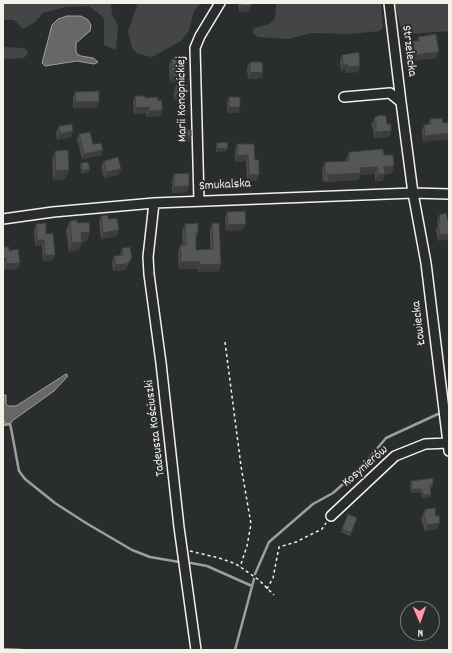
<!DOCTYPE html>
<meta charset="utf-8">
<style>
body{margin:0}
#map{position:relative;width:452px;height:653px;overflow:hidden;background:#2a2d2e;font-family:Dekko,sans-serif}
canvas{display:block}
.frame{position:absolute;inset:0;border:4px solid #f4f1e8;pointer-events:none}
.north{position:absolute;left:400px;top:601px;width:40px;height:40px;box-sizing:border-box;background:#2a2d2e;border:1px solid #7b7b78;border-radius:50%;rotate:178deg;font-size:11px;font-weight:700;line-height:16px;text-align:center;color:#f4f1e8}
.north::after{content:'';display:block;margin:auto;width:14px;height:18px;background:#ff9aa2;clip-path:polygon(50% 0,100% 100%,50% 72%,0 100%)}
</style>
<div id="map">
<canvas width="452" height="653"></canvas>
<div class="frame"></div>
<div class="north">N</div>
</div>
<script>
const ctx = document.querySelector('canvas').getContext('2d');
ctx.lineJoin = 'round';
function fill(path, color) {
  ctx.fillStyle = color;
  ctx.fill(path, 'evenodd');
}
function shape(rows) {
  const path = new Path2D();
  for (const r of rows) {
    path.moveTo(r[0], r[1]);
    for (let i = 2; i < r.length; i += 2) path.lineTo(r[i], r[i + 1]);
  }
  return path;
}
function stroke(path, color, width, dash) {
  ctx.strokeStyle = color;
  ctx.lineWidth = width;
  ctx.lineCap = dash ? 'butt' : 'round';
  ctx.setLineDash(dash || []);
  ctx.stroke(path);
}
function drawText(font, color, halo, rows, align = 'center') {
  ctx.font = font + ' Dekko,sans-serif';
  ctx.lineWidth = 4;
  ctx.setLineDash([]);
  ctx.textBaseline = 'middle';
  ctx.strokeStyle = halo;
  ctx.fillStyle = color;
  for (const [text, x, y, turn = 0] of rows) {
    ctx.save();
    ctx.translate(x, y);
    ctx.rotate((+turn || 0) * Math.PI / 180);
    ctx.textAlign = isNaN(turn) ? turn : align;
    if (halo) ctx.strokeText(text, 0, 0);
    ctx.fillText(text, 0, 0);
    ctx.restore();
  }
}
fill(shape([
 [3,3,111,3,112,14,118,25,116,50,104,45,104,18,89,6,65,7,43,13,35,22,23,29,14,20,3,20],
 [136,3,201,3,194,11,189,31,181,41,152,57,138,54,132,48,128,31,137,6],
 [279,3,381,3,383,27,380,31,351,34,311,33,288,39,258,37,252,32,254,28,269,24,275,19,276,5],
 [395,3,449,3,449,31,409,34,402,33],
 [3,47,25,48,28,53,24,58,3,59]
]), '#444645');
const water = shape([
 [67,16,81,16,88,20,91,25,90,31,76,43,76,51,77,54,81,56,93,58,98,62,94,64,77,61,45,66,42,63,52,25,58,19,67,16],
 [66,374,68,376,54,391,12,421,10,425,5,423,3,419,3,395,6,395,6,404,8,406,16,406,66,374]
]);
fill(water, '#676866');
stroke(water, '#9f9f9a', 1);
stroke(shape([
 [3,425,10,424,11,428,19,471,25,479,55,503,86,523,132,550,150,557,179,562],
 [191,563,207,566,252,586],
 [255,574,269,542,313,504,333,493,361,468,386,438,438,414],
 [3,649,22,650],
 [235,650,254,579]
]), '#9f9f9a', 2.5);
const minor = shape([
 [389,3,401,102],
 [344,97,390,93,401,102,413,193,426,263,449,451],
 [199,201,195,48,200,36,220,3],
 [154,203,148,257,149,274,161,363,179,527,196,650],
 [3,219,53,212,154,203,413,193,449,194],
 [331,516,395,456,425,444,448,443]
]);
stroke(minor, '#f4f1e8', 12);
stroke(shape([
 [225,342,241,466,251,524,247,546,240,567],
 [190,551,219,558,236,564,259,580,274,595],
 [267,589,273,578,279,547,296,542,322,529,326,523]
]), '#f4f1e8', 1.5, [3, 3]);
stroke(minor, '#2a2d2e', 9);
fill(shape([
 [238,3,251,3,249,12,239,12],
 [418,37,436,58,413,61,411,47,413,41,417,41],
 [342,55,360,66,358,72,346,73,346,70,341,71,340,60],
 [172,59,180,75,177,82,170,82,169,65],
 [250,62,263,72,261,78,248,79,247,68],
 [176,85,185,100,174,100,174,91],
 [75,92,97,108,73,108,73,98],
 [135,96,158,101,162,110,160,116,147,117,146,113,134,114,133,102],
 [229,97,238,113,227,113,227,103],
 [430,119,443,123,449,128,449,135,448,139,423,142,422,131,424,125,428,124],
 [374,120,387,124,391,131,389,137,374,138,373,128,371,126],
 [59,126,73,131,71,137,57,140,56,132],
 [180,130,189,142,178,143,178,136],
 [79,134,93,144,103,150,101,155,82,159,77,139],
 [217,143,228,148,226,151,216,152,216,146],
 [237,144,255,160,259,175,257,181,247,181,246,161,235,162,235,150],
 [55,151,66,179,53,180,52,160],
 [349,152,384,155,394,166,392,173,385,174,382,181,375,181,375,174,360,175,358,180,327,182,323,181,322,169,325,162,346,161,346,159],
 [104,161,121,169,118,175,104,178,101,167],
 [81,163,89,172,82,174,80,166],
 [174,174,189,186,187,192,172,193,172,180],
 [227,212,243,230,226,231,225,218],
 [439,215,449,239,438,241,436,230,438,226,437,221],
 [101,216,108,219,119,230,116,236,101,239,99,222],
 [70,221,87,241,82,242,79,250,69,252,66,230],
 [212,223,221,264,219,271,198,272,198,269,179,269,178,252,180,245,183,245,182,231,185,224,196,239,196,250,210,249,210,230],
 [36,224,46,234,55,255,52,261,43,261,42,246,35,246,34,230],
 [3,247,9,251,20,263,17,269,4,270],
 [122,248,129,264,125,270,113,271,112,262,114,256,120,256,120,254],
 [411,481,432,488,430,488,431,495,430,498,423,498,420,492,411,493,410,484],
 [425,509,436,516,437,529,425,531,421,519],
 [348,514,357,518,350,536,341,532]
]), '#494b4a');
fill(shape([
 [241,6,251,6,249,12,239,12],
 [439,52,436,58,413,61,415,55],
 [343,65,348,65,346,70,341,71],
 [360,66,358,72,346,73,348,67],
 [263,72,261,78,248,79,250,73],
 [172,76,180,76,177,82,170,82],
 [187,94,185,100,174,100,176,95],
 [75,102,99,102,97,108,73,108],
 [149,107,146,113,134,114,136,108],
 [229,107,240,107,238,113,227,113],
 [162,110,160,116,147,117,149,111],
 [73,131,71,137,57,140,60,134],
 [391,131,389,137,374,138,376,132],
 [449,133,448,139,423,142,425,136],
 [191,136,189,142,178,143,181,137],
 [228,148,226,151,216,152,217,149],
 [103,150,101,155,82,159,84,154],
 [248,155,246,161,235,162,237,156],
 [394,166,392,173,382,174,384,167],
 [377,167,375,174,360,175,358,180,327,182,330,175,360,168],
 [90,169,89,172,82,174,83,171],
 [121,169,118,175,104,178,106,172],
 [69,170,66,179,53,180,56,171],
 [378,174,385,174,382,181,375,181],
 [249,175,259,175,257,181,247,181],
 [189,186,187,192,172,193,174,187],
 [246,224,243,230,226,231,228,225],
 [119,230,116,236,101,239,103,233],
 [90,232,87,241,78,242,81,233],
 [196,233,198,233,196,240],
 [449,234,449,239,438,241,440,235],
 [37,240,44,240,42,246,35,246],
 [82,242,79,250,69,252,72,243],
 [45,255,55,255,52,261,43,261],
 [6,258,3,264,3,259],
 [132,258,129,264,125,270,113,271,115,265],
 [181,262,200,262,198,269,179,269],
 [20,263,17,269,4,270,6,264],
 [221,264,219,271,198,272,200,265],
 [430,485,433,485,432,488,429,488],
 [421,489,420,492,411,493,412,490],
 [424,495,431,495,430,498,423,498],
 [440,523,437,529,425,531,427,525]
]), '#3c3d3c');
const building = shape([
 [240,3,251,3,251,6,241,6,240,3],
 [436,34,439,52,415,55,413,41,419,41,418,37,436,34],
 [359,52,360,66,348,67,348,65,343,65,342,55,359,52],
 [172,59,179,59,179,62,182,62,182,69,180,69,180,76,172,76,172,59],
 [250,62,262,62,263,72,250,73,250,62],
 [187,84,187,94,176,95,176,85,187,84],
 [99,91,99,102,75,102,75,92,99,91],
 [135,96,145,96,145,98,158,97,158,101,162,100,162,110,149,111,149,107,136,108,135,96],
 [229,97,240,97,240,107,229,107,229,97],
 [380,115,386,116,387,124,391,124,391,131,376,132,376,122,374,120,375,117,380,115],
 [442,118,443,123,448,122,449,133,425,136,424,125,431,124,430,119,442,118],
 [72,124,73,131,60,134,59,126,72,124],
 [180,130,191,130,191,136,181,137,180,130],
 [90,132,93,144,101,143,103,150,84,154,79,134,90,132],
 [227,142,228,148,217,149,217,143,227,142],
 [237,144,254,144,255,160,259,160,259,175,249,175,248,155,237,156,237,144],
 [383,149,384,155,393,155,394,166,384,167,385,174,378,174,377,167,360,168,361,173,330,175,325,174,325,162,349,161,349,152,383,149],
 [68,150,69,170,56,171,55,151,68,150],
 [118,157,121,169,106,172,104,161,118,157],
 [88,162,90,169,83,171,81,163,88,162],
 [189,173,189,186,174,187,174,174,189,173],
 [245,211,246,224,228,225,227,212,245,211],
 [446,213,449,225,449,234,440,235,438,224,440,223,439,215,446,213],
 [108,215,108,219,117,218,119,230,103,233,101,216,108,215],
 [77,220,77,223,89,222,90,232,81,233,82,242,72,243,70,221,77,220],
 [46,223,46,234,53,233,55,255,45,255,44,240,37,240,36,224,46,223],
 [198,223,198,233,196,233,196,250,213,249,212,223,219,223,221,264,200,265,200,262,181,262,180,245,186,245,185,224,198,223],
 [3,247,9,247,9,251,18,249,20,263,6,264,6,258,3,259,3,247],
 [130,247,132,258,127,264,115,265,114,256,123,255,122,248,130,247],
 [433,478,433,485,430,485,431,495,424,495,421,489,412,490,411,481,433,478],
 [435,508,436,516,439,515,440,523,427,525,423,513,426,512,425,509,435,508],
 [348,514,357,518,351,533,342,529,348,514]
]);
fill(building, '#555756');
stroke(building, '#3c3d3c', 1);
drawText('13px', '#f4f1e8', '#2a2d2e', [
 ["Strzelecka",408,51,83],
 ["Marii Konopnickiej",183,99,-91],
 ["Smukalska",225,186,-3],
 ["Łowiecka",420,323,-97],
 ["Tadeusza Kościuszki",156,428,-97],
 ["Kosynierów",366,467,-41]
]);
</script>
